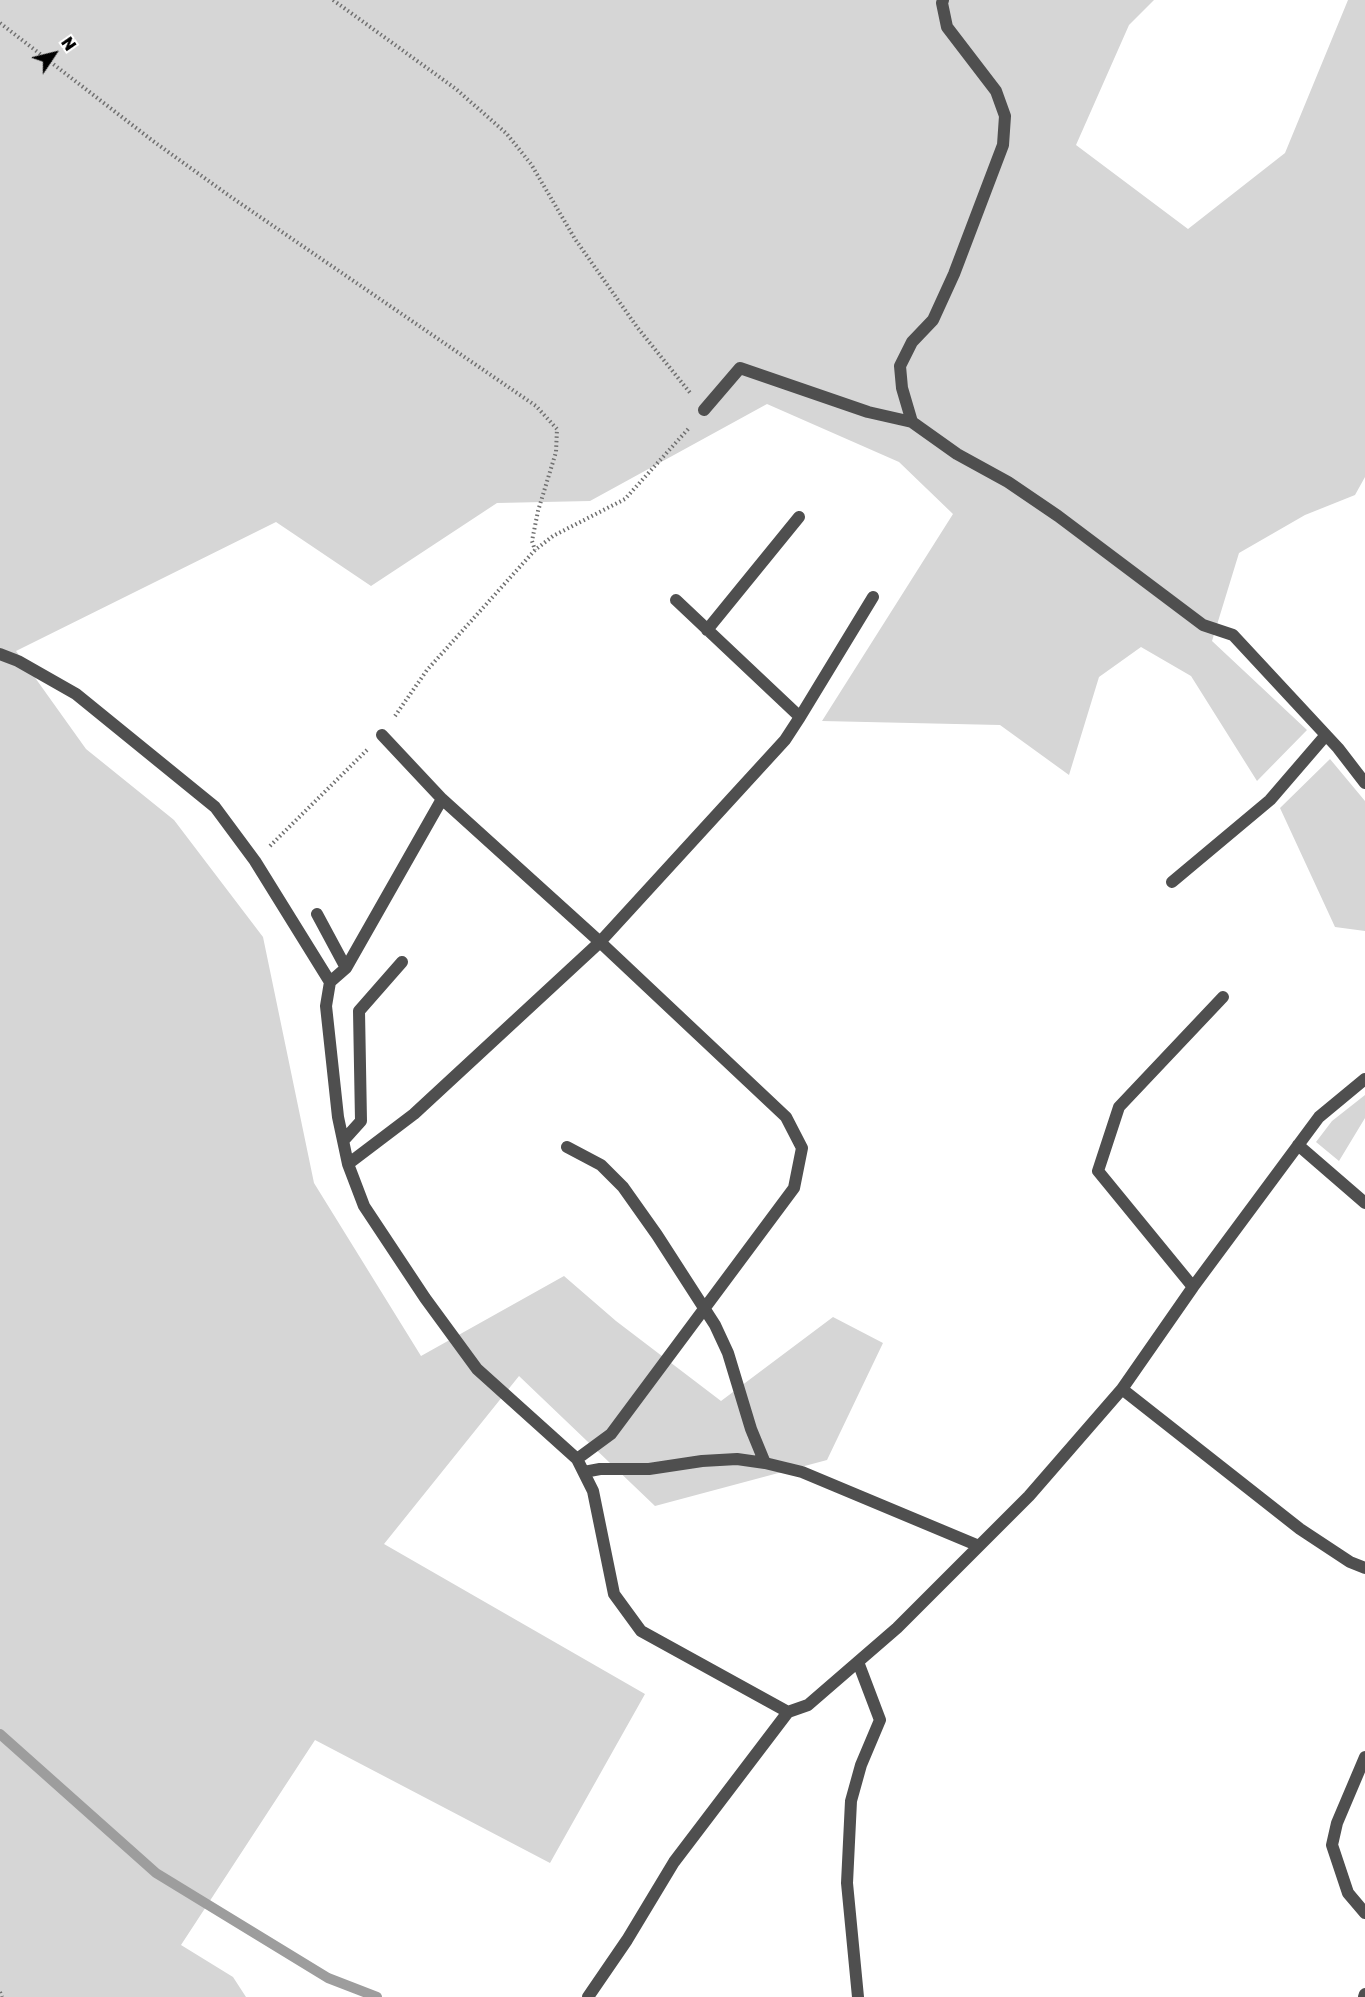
<!DOCTYPE html>
<style>
body{margin:0}
#map{position:relative;width:1365px;height:1997px;overflow:hidden;background:#fff;font-family:"Golos Text",sans-serif}
canvas{display:block}
.north{position:absolute;left:24px;top:24px;width:60px;height:60px;-webkit-text-stroke:4px #fff;paint-order:stroke;rotate:55deg;font-size:16px;font-weight:700;line-height:24px;text-align:center;color:#000}
.north::after{content:'';display:block;margin:auto;width:21px;height:27px;background:#000;clip-path:polygon(50% 0,100% 100%,50% 72%,0 100%)}
</style>
<div id="map">
<canvas width="1365" height="1997"></canvas>
<div class="north">N</div>
</div>
<script>
const ctx = document.querySelector('canvas').getContext('2d');
ctx.lineJoin = 'round';
function fill(path, color) {
  ctx.fillStyle = color;
  ctx.fill(path, 'evenodd');
}
function shape(rows) {
  const path = new Path2D();
  for (const r of rows) {
    path.moveTo(r[0], r[1]);
    for (let i = 2; i < r.length; i += 2) path.lineTo(r[i], r[i + 1]);
  }
  return path;
}
function stroke(path, color, width, dash) {
  ctx.strokeStyle = color;
  ctx.lineWidth = width;
  ctx.lineCap = dash ? 'butt' : 'round';
  ctx.setLineDash(dash || []);
  ctx.stroke(path);
}
fill(shape([
 [0,0,1154,0,1129,25,1076,145,1188,229,1285,153,1348,0,1365,0,1365,477,1355,495,1305,515,1239,553,1212,641,1307,730,1257,781,1191,676,1141,647,1099,677,1069,775,1000,725,822,721,953,514,899,462,767,404,590,501,497,503,371,586,276,522,16,651,86,749,174,820,263,937,314,1183,421,1356,564,1276,616,1321,721,1401,833,1317,883,1343,827,1460,655,1506,519,1376,384,1544,645,1694,550,1863,315,1740,181,1945,233,1977,246,1997,0,1997],
 [1330,759,1365,801,1365,931,1335,927,1280,808],
 [1365,1095,1365,1118,1339,1161,1316,1142,1332,1121]
]), '#d6d6d6');
stroke(shape([
 [0,1734,156,1873,328,1978,377,1997]
]), '#9d9d9d', 10);
stroke(shape([
 [333,0,456,89,506,133,531,164,575,239,637,327,691,394],
 [0,23,153,141,231,197,536,406,557,429,556,452,538,511,532,541,535,550],
 [395,716,427,670,535,550,553,536,625,499,690,427],
 [270,846,367,750],
 [0,1992,2,1997]
]), '#717171', 4, [1.5, 3]);
stroke(shape([
 [704,410,740,368,868,412,912,422,957,454,1008,482,1058,516,1203,625,1233,635,1338,748,1365,783],
 [912,422,902,388,900,366,912,342,933,320,954,274,1003,145,1005,116,996,91,947,27,942,3,943,0],
 [707,630,799,517],
 [0,654,18,661,76,694,215,807,255,861,330,982,326,1006,338,1117,348,1164,364,1206,425,1298,477,1369,577,1459,593,1491,614,1594,641,1631,788,1712],
 [800,717,873,597],
 [382,735,442,799,600,942,786,1117,802,1148,794,1188,611,1434,577,1459],
 [1172,882,1270,800,1326,735],
 [317,914,346,968],
 [330,982,346,968,442,799],
 [343,1141,361,1121,359,1011,402,962],
 [1298,1145,1365,1203],
 [567,1147,601,1165,623,1187,657,1235,715,1325,728,1353,751,1429,765,1463],
 [348,1164,414,1114,600,942,785,740,800,717,676,600],
 [1193,1287,1098,1171,1119,1107,1223,997],
 [1122,1389,1300,1529,1350,1562,1365,1568],
 [584,1472,600,1469,649,1469,702,1461,737,1459,765,1463,802,1472,979,1546],
 [1365,1757,1337,1823,1332,1845,1348,1893,1365,1913],
 [588,1997,627,1940,674,1862,788,1712,808,1705,897,1628,1029,1496,1122,1389,1193,1287,1319,1117,1365,1079],
 [858,1997,847,1883,851,1801,861,1765,880,1720,858,1662],
 [1364,1997,1365,1994]
]), '#4f4f4f', 12);
</script>
